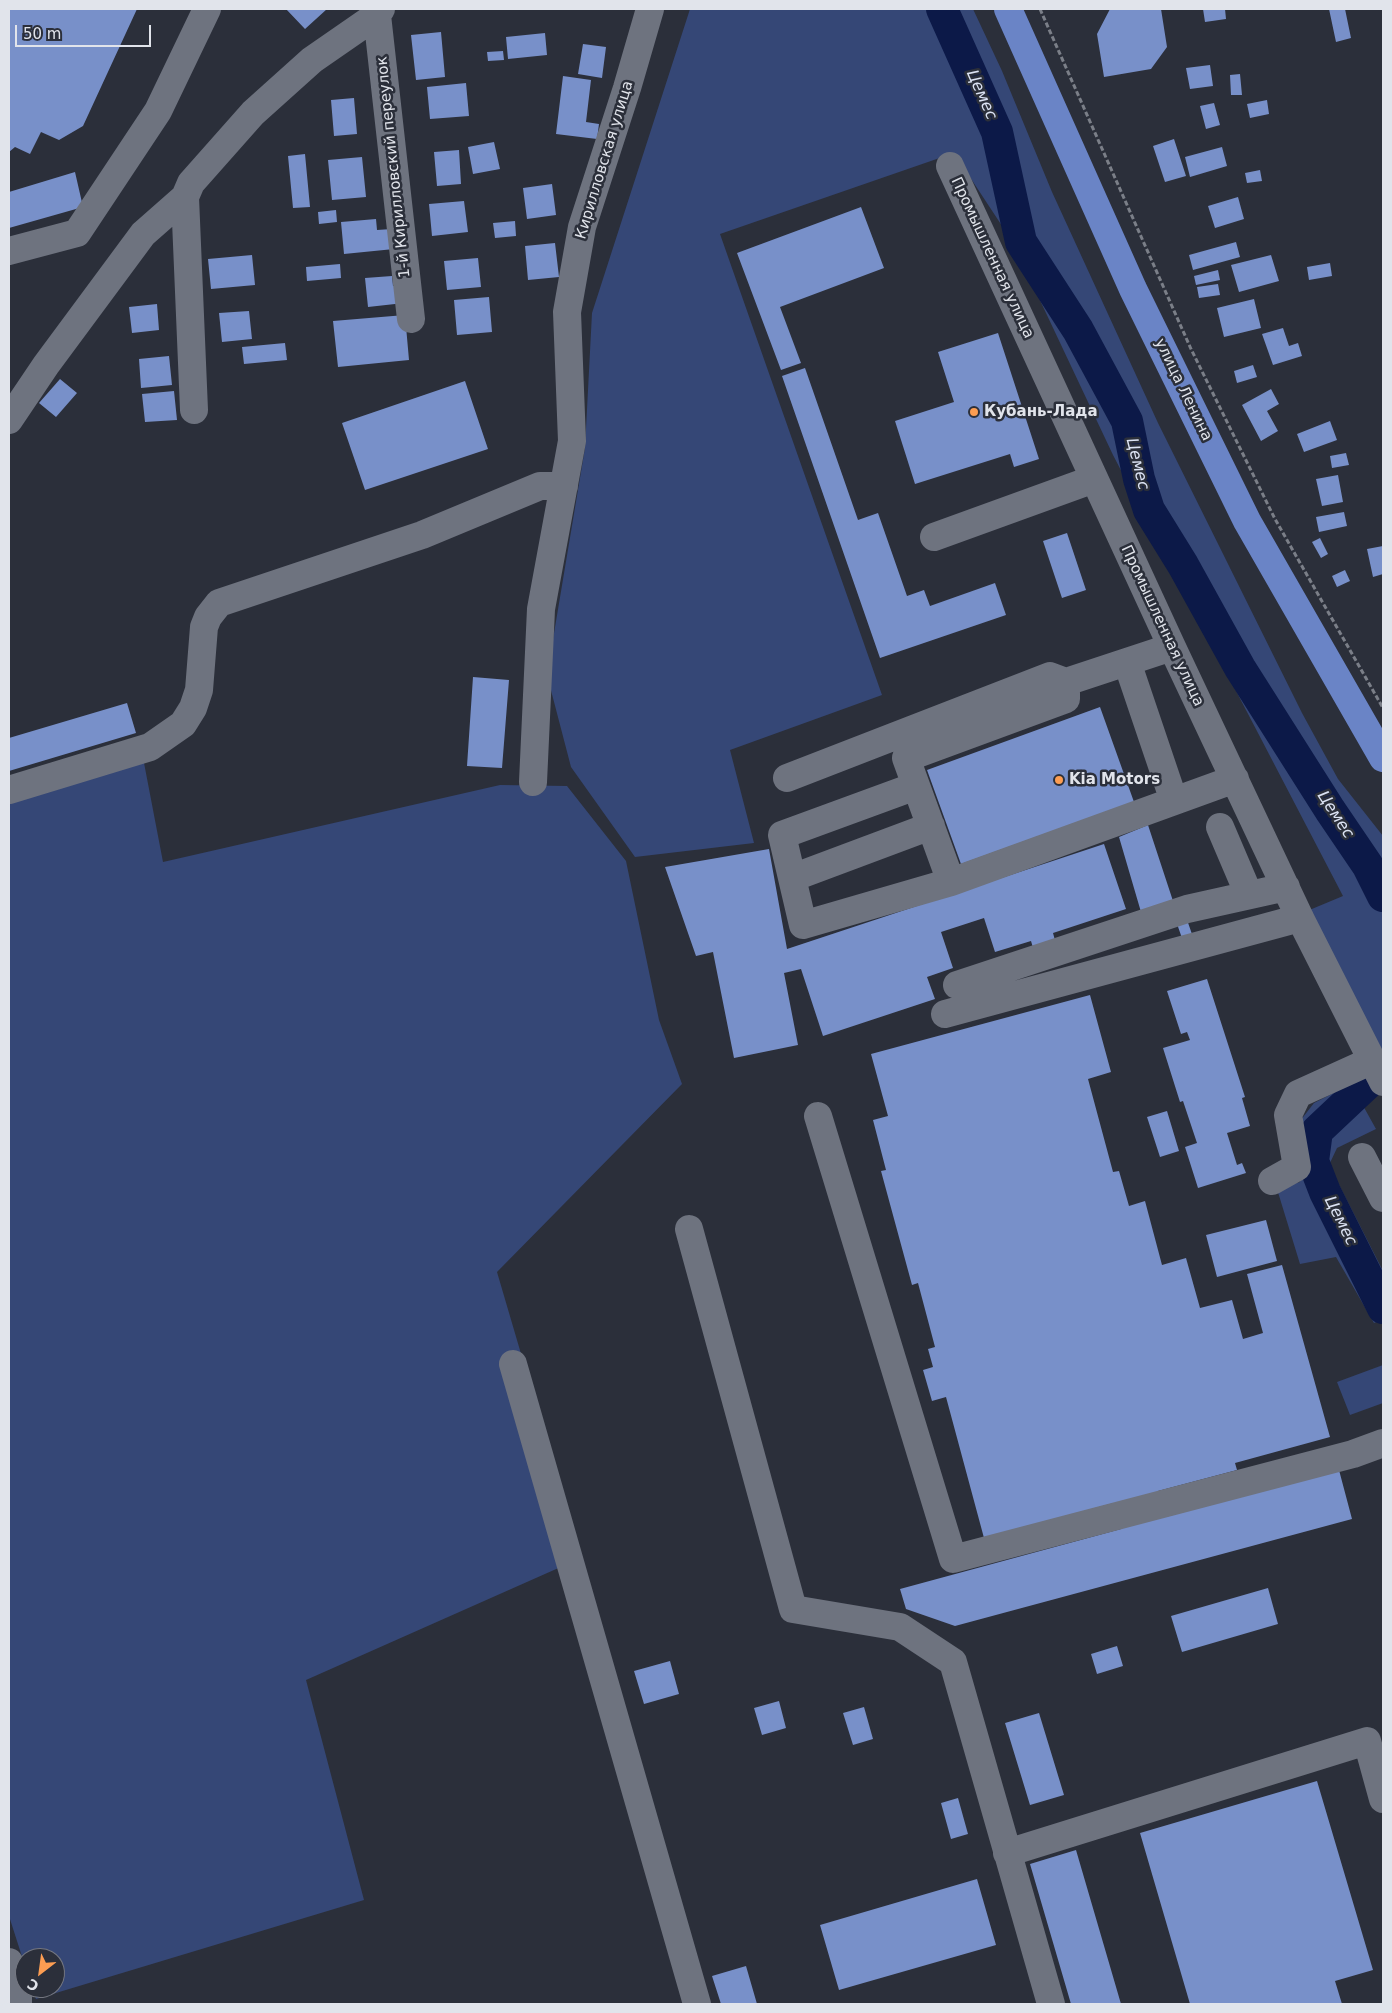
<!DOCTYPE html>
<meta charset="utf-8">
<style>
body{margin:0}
#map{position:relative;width:1392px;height:2013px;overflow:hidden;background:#2b2f3a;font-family:"DejaVu Sans",sans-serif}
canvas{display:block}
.frame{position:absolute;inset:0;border:10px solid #e1e4eb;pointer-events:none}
.north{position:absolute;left:15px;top:1948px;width:50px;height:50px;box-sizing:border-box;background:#2b2f3a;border:1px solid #747781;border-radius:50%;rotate:210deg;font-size:14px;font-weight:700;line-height:20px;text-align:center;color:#e1e4eb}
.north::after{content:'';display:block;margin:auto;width:18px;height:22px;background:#fc9d52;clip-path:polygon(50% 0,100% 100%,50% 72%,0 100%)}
.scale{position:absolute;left:15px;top:25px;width:136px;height:22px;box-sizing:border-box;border:2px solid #e1e4eb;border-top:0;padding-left:6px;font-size:15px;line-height:18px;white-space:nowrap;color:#e1e4eb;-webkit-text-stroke:4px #2b2f3a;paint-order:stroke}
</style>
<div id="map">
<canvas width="1392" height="2013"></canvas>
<div class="frame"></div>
<div class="north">С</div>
<div class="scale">50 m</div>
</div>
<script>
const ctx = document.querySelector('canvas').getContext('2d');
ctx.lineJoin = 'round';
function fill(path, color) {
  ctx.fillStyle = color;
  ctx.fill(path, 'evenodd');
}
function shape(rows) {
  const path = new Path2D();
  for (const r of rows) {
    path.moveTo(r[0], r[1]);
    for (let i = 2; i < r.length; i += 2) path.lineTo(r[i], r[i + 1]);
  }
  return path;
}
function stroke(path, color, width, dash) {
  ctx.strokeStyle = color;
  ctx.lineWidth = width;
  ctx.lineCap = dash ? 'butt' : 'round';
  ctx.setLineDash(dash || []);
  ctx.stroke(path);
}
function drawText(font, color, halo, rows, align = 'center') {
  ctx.font = font + ' "DejaVu Sans",sans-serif';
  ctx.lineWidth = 5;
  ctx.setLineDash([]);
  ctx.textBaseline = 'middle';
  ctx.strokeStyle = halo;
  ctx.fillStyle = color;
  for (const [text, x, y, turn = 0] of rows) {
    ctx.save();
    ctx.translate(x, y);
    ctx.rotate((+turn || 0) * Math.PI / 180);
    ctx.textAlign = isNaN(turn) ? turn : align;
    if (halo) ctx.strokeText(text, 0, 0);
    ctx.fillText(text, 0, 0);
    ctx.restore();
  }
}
fill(shape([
 [690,9,973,9,1002,71,1052,192,1158,423,1302,713,1338,779,1383,836,1383,1062,1307,911,1343,896,1113,455,1012,241,954,153,720,234,882,695,730,750,754,843,635,857,571,767,547,675,585,448,592,313],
 [140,742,163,862,500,785,567,786,626,861,659,1020,682,1084,497,1272,581,1558,306,1680,364,1900,36,1999,32,1988,55,1988,55,1958,25,1958,25,1966,9,1916,9,777],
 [1351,1084,1376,1129,1337,1148,1329,1165,1383,1271,1383,1319,1374,1323,1336,1257,1300,1264,1277,1189,1300,1182,1300,1121,1314,1103],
 [1383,1365,1383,1403,1350,1415,1337,1382]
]), '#354776');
stroke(shape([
 [942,9,997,132,1021,242,1078,330,1127,421,1139,479,1149,510,1183,565,1240,668,1330,810,1368,866,1383,896],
 [1383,1069,1317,1131,1313,1161,1325,1192,1383,1308]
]), '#0c1948', 32);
fill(shape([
 [9,9,137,9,83,126,59,140,41,132,30,154,15,147,9,152],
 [286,9,327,9,305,29],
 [1110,9,1161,9,1167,47,1151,69,1104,77,1097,34],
 [1203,9,1225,9,1226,19,1205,22],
 [1329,9,1345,9,1351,38,1336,42],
 [441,32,445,77,416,80,411,35],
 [545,33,547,55,508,59,506,37],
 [583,44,606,47,602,78,578,74],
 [503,51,504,60,488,61,487,52],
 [1210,65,1213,86,1190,89,1186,68],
 [1240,74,1242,95,1231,95,1230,75],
 [563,76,591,80,586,122,599,124,597,139,556,134],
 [466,83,469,116,430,119,427,87],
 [354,98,357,134,334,136,331,100],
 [1267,100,1269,114,1250,118,1247,104],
 [1214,103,1220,125,1206,129,1200,106],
 [1174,139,1186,176,1165,182,1153,146],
 [494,142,500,169,473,174,468,147],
 [1222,147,1227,166,1190,177,1185,157],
 [459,150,461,184,437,186,434,152],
 [305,154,310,207,293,208,288,156],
 [362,157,366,197,332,200,328,160],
 [1260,170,1262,181,1247,183,1245,173],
 [75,172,83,207,9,228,9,192],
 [552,184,556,215,527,219,523,188],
 [1238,197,1244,219,1215,228,1208,206],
 [464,201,468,232,432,236,429,204],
 [861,207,884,268,780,307,801,363,781,370,737,253],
 [336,210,337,222,319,224,318,212],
 [376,219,377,230,392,229,394,249,344,254,341,222],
 [515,221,516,236,495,238,493,223],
 [1236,242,1240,257,1193,270,1189,255],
 [555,243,559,277,528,280,525,246],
 [252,255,255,285,211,289,208,259],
 [1271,255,1279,281,1239,292,1231,265],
 [478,258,481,287,447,290,444,261],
 [1330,263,1332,276,1309,280,1307,267],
 [340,264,341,278,307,281,306,267],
 [1218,270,1220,280,1196,285,1194,276],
 [392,276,393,286,402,285,404,303,368,307,365,278],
 [1218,284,1220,295,1199,298,1197,287],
 [489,297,492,332,457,335,454,300],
 [1254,299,1261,328,1224,337,1217,308],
 [157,304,159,330,132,333,129,307],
 [249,311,252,339,222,342,219,313],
 [405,315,409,360,338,367,333,321],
 [1283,328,1289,346,1298,343,1302,356,1273,365,1262,334],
 [998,333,1039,459,1014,467,1010,454,915,484,895,421,954,402,938,352],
 [285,343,287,360,244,364,242,347],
 [169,356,172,385,141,388,139,359],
 [1253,365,1257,377,1237,383,1234,371],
 [805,368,858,520,878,513,907,596,924,590,930,606,995,583,1006,615,880,658,782,376],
 [60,379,77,393,56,417,39,403],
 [465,381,488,449,365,490,342,423],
 [1271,389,1279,404,1267,411,1278,431,1261,441,1242,405],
 [174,391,177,420,145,422,142,394],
 [1330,421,1337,440,1304,452,1297,434],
 [1346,453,1349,465,1332,468,1330,456],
 [1338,475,1343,502,1322,506,1316,479],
 [1344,512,1347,526,1319,532,1316,517],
 [1067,533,1086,590,1062,598,1043,541],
 [1320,538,1328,554,1321,558,1312,542],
 [1383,546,1383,574,1373,577,1367,549],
 [1345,570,1350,581,1337,587,1332,576],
 [473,677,509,680,502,768,467,766],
 [127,703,136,733,9,771,9,738],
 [1100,707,1134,802,961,864,927,770],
 [1148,825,1173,901,1141,912,1119,837],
 [1104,844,1126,909,1053,933,1056,944,1034,951,1031,941,995,952,984,918,941,932,953,968,927,977,935,999,823,1036,801,969,784,973,798,1045,734,1058,713,952,696,956,665,867,769,849,787,949],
 [1186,917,1193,937,1183,941,1176,921],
 [1207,979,1245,1097,1242,1098,1250,1126,1227,1133,1237,1165,1242,1163,1246,1173,1198,1188,1185,1147,1197,1143,1183,1101,1180,1102,1163,1048,1190,1040,1187,1032,1181,1034,1167,991],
 [1090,995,1111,1072,1088,1079,1113,1172,1119,1171,1129,1206,1145,1201,1162,1265,1186,1258,1200,1308,1232,1300,1243,1339,1263,1333,1247,1274,1282,1265,1330,1437,1235,1463,1237,1470,1158,1491,1165,1517,1339,1470,1352,1519,955,1626,906,1609,900,1589,1121,1529,1114,1503,984,1538,946,1397,932,1401,923,1370,933,1367,928,1349,935,1347,918,1283,912,1285,881,1171,886,1170,873,1120,888,1116,871,1054],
 [1167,1111,1179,1151,1160,1157,1147,1117],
 [1266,1220,1277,1261,1217,1277,1206,1235],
 [1268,1588,1278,1624,1182,1652,1171,1616],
 [1117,1646,1123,1666,1097,1674,1091,1654],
 [670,1661,679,1694,644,1704,634,1671],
 [779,1701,786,1728,762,1735,754,1708],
 [864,1707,873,1739,853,1745,843,1713],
 [1039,1713,1064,1795,1030,1805,1005,1723],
 [1317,1781,1373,1970,1335,1981,1342,2004,1190,2004,1140,1833],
 [958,1798,968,1834,951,1839,941,1803],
 [1076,1850,1121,2004,1071,2004,1030,1864],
 [977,1879,996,1945,839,1990,820,1925],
 [746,1966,757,2004,721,2004,712,1976]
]), '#7890c9');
stroke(shape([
 [1040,9,1191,349,1275,519,1383,708]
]), '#7b7f88', 3, [5, 2.5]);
stroke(shape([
 [377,15,411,319],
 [950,166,1172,647,1300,918,1383,1082],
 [185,197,194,410],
 [9,251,77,233,158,111,207,9],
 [9,420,46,365,143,234,185,197,191,183,253,113,312,60,377,15,381,9],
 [934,537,1094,479],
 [1127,662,1174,801],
 [787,778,1050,676,1066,682,1172,647],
 [533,782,541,609,572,441,567,312,582,227,627,88,650,9],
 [913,787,782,835,803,925,951,882,1235,779],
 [9,790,150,747,183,724,193,708,199,690,204,627,208,617,219,603,422,535,540,486,564,486],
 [1220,827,1249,895],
 [792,878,931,826],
 [951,882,906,758,1066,699,1066,682],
 [957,985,1187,909,1286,887],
 [945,1014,1300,918],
 [818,1116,953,1559,1353,1454,1383,1443],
 [1362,1157,1383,1198],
 [1272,1181,1297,1167,1288,1115,1298,1094,1373,1060],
 [689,1229,793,1609,900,1627,953,1662,1051,2004],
 [513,1364,697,2004],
 [1007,1853,1367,1741,1383,1799],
 [9,1962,18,1994,18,2004]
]), '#6e737f', 28);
stroke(shape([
 [1008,9,1133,289,1247,521,1383,758]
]), '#6a84c6', 28);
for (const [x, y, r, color] of [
 [974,412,5,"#fc9d52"],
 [1059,780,5,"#fc9d52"]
]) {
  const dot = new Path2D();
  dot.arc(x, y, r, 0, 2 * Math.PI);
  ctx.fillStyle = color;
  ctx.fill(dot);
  stroke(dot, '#2b2f3a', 2);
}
drawText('15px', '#e1e4eb', '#2b2f3a', [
 ["Кирилловская улица",605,160,-73],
 ["1-й Кирилловский переулок",394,167,-96],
 ["Промышленная улица",992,258,65],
 ["улица Ленина",1183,390,64],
 ["Промышленная улица",1162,626,65]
]);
drawText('bold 15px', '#e1e4eb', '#2b2f3a', [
 ["Кубань-Лада",984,412],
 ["Kia Motors",1069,780]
], 'left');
drawText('italic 16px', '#dce3f4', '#2b2f3a', [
 ["Цемес",981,95,66],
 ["Цемес",1137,464,76],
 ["Цемес",1335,815,57],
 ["Цемес",1340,1221,63]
]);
</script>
